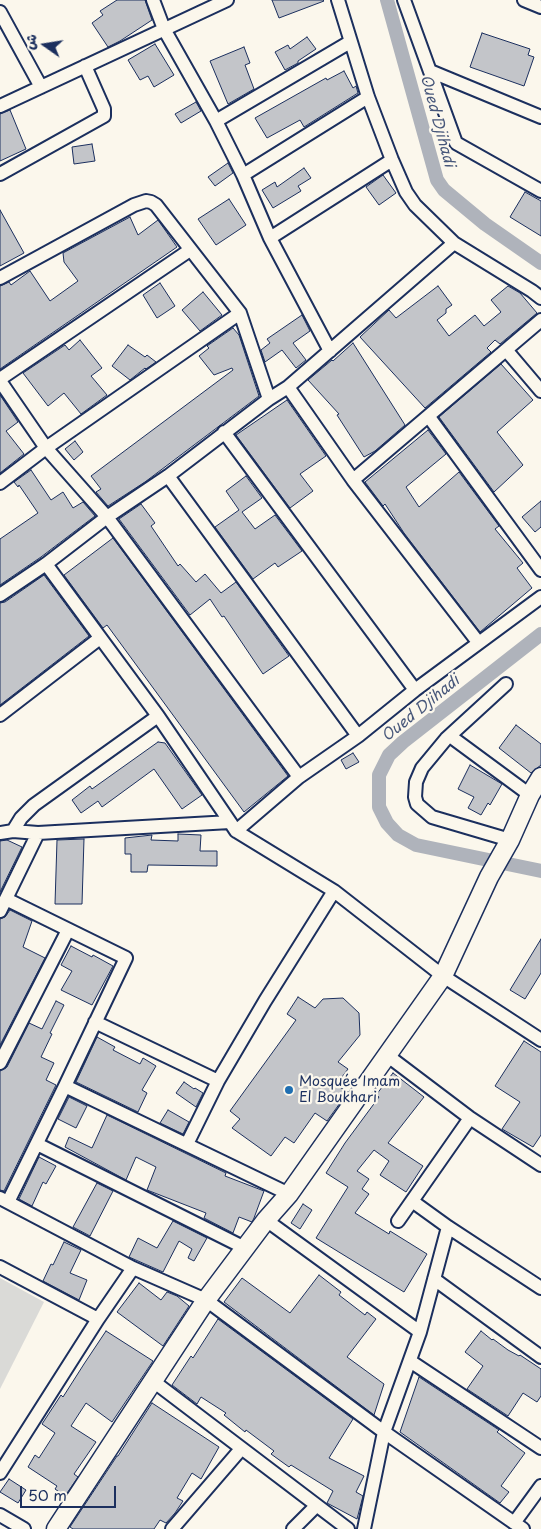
<!DOCTYPE html>
<meta charset="utf-8">
<style>
body{margin:0}
#map{position:relative;width:541px;height:1529px;overflow:hidden;background:#fbf7ec;font-family:"Playpen Sans","Playpen Sans Arabic",sans-serif}
canvas{display:block}
.north{position:absolute;left:20px;top:20px;width:50px;height:50px;-webkit-text-stroke:4px #fbf7ec;paint-order:stroke;rotate:283deg;font-size:14px;font-weight:700;line-height:20px;text-align:center;color:#1b2f5e}
.north::after{content:'';display:block;margin:auto;width:18px;height:22px;background:#1b2f5e;clip-path:polygon(50% 0,100% 100%,50% 72%,0 100%)}
.scale{position:absolute;left:20px;top:1486px;width:96px;height:22px;box-sizing:border-box;border:2px solid #1b2f5e;border-top:0;padding-left:6px;font-size:15px;line-height:18px;white-space:nowrap;color:#1b2f5e;-webkit-text-stroke:4px #fbf7ec;paint-order:stroke}
</style>
<div id="map">
<canvas width="541" height="1529"></canvas>
<div class="north">ش</div>
<div class="scale">50 m</div>
</div>
<script>
const ctx = document.querySelector('canvas').getContext('2d');
ctx.lineJoin = 'round';
function fill(path, color) {
  ctx.fillStyle = color;
  ctx.fill(path, 'evenodd');
}
function shape(rows) {
  const path = new Path2D();
  for (const r of rows) {
    path.moveTo(r[0], r[1]);
    for (let i = 2; i < r.length; i += 2) path.lineTo(r[i], r[i + 1]);
  }
  return path;
}
function stroke(path, color, width, dash) {
  ctx.strokeStyle = color;
  ctx.lineWidth = width;
  ctx.lineCap = dash ? 'butt' : 'round';
  ctx.setLineDash(dash || []);
  ctx.stroke(path);
}
function drawText(font, color, halo, rows, align = 'center') {
  ctx.font = font + ' "Playpen Sans",sans-serif';
  ctx.lineWidth = 4.5;
  ctx.setLineDash([]);
  ctx.textBaseline = 'middle';
  ctx.strokeStyle = halo;
  ctx.fillStyle = color;
  for (const [text, x, y, turn = 0] of rows) {
    ctx.save();
    ctx.translate(x, y);
    ctx.rotate((+turn || 0) * Math.PI / 180);
    ctx.textAlign = isNaN(turn) ? turn : align;
    if (halo) ctx.strokeText(text, 0, 0);
    ctx.fillText(text, 0, 0);
    ctx.restore();
  }
}
fill(shape([
 [0,1278,44,1302,0,1389]
]), '#dadad7');
stroke(shape([
 [387,0,437,180,444,190,485,224,541,263],
 [541,634,403,742,389,755,379,775,379,807,387,823,398,835,416,845,541,871]
]), '#afb3bb', 14);
const building = shape([
 [117,0,145,0,152,20,120,41,108,47,92,23,103,15,100,11,117,0],
 [272,0,323,0,324,1,279,18,272,0],
 [482,33,530,49,528,55,534,57,524,86,470,67,482,33],
 [307,37,316,49,298,61,298,63,285,70,275,52,288,45,290,49,307,37],
 [155,44,174,75,154,87,148,76,140,80,128,60,155,44],
 [244,47,250,63,245,65,254,89,228,104,210,61,244,47],
 [344,71,353,88,356,86,358,93,304,127,300,120,267,138,255,118,326,78,327,80,344,71],
 [196,102,201,111,181,123,175,114,196,102],
 [10,110,26,149,0,161,0,114,10,110],
 [92,144,95,161,74,164,72,147,92,144],
 [228,163,233,173,215,186,208,177,228,163],
 [304,168,311,178,298,186,301,191,273,208,262,190,275,182,277,187,304,168],
 [383,175,396,193,379,205,366,187,383,175],
 [525,192,541,201,541,236,510,217,525,192],
 [229,199,246,225,216,245,198,219,229,199],
 [0,210,24,253,0,266,0,210],
 [130,217,138,235,158,220,177,247,0,369,0,286,9,282,11,285,30,271,50,301,78,281,64,262,63,253,130,217],
 [160,283,175,306,157,318,143,295,160,283],
 [438,286,452,305,446,309,446,313,437,320,449,336,475,315,484,326,501,312,491,300,508,286,520,293,537,313,500,344,495,340,487,348,491,352,425,408,360,337,389,310,396,318,438,286],
 [203,292,222,315,200,331,182,310,203,292],
 [302,315,310,331,293,343,306,360,296,368,282,350,265,362,261,350,270,343,267,339,302,315],
 [233,328,239,335,259,396,145,482,108,506,96,492,101,489,91,476,233,370,232,368,214,375,199,356,209,348,207,346,233,328],
 [80,340,102,368,91,376,107,395,81,414,64,393,48,406,23,373,65,345,69,350,80,340],
 [353,343,405,425,375,451,364,457,337,415,339,414,308,380,332,360,333,361,353,343],
 [128,345,145,357,147,355,156,362,146,369,145,368,130,380,112,366,128,345],
 [501,364,533,400,497,432,523,465,494,492,439,417,501,364],
 [0,395,18,422,6,431,24,454,0,473,0,395],
 [287,400,326,456,300,474,313,491,290,508,236,435,287,400],
 [428,430,446,454,406,487,419,507,459,472,499,526,495,529,523,563,517,568,532,588,480,632,404,533,385,504,383,506,365,482,428,430],
 [75,441,83,452,74,460,65,449,75,441],
 [31,470,51,500,63,492,73,508,83,502,95,516,41,557,0,585,0,539,38,513,19,485,18,487,14,482,31,470],
 [246,476,262,498,242,512,255,529,275,515,302,551,278,567,275,563,253,579,215,527,239,510,226,491,246,476],
 [541,501,541,527,535,532,522,517,541,501],
 [141,504,155,523,151,526,178,566,180,564,196,582,205,574,221,593,236,582,289,656,263,674,224,616,222,617,210,599,190,615,119,519,141,504],
 [113,538,288,776,244,812,107,625,103,628,64,575,113,538],
 [44,575,89,636,0,705,0,603,5,602,44,575],
 [516,725,541,744,541,765,531,773,499,748,516,725],
 [158,742,165,743,202,795,182,809,154,769,102,807,98,801,81,813,72,800,90,786,92,789,158,742],
 [353,753,359,762,346,769,341,760,353,753],
 [470,765,502,784,490,805,488,803,481,815,468,808,474,797,458,789,470,765],
 [178,834,201,835,200,851,217,851,217,866,148,865,147,872,131,872,131,854,125,854,125,838,152,835,151,840,178,841,178,834],
 [84,839,82,904,55,904,57,840,84,839],
 [7,840,22,847,0,892,0,841,7,840],
 [10,910,32,921,23,947,45,958,0,1045,0,919,5,917,10,910],
 [541,939,541,973,525,999,510,990,541,939],
 [71,946,92,957,93,955,113,966,92,1005,61,990,72,971,61,965,71,946],
 [298,997,315,1008,323,999,343,998,359,1013,360,1035,338,1062,348,1069,336,1085,348,1092,327,1121,315,1113,294,1143,285,1137,271,1156,232,1128,240,1119,230,1111,296,1020,287,1014,298,997],
 [56,1001,64,1005,50,1033,52,1034,41,1057,54,1063,46,1080,56,1085,4,1191,0,1190,0,1071,7,1067,29,1023,42,1029,56,1001],
 [97,1037,115,1047,113,1050,140,1064,143,1058,156,1066,142,1090,147,1093,138,1112,76,1082,97,1037],
 [524,1041,541,1052,541,1135,533,1147,502,1129,520,1102,495,1086,524,1041],
 [393,1073,424,1097,388,1143,423,1166,406,1192,380,1175,389,1161,374,1150,357,1171,369,1179,362,1189,369,1194,355,1213,389,1234,390,1231,427,1254,404,1292,316,1238,348,1187,326,1173,345,1143,379,1097,376,1095,393,1073],
 [184,1082,194,1089,195,1088,203,1093,196,1107,176,1093,184,1082],
 [69,1097,87,1106,76,1128,58,1119,69,1097],
 [168,1110,189,1122,183,1134,160,1123,168,1110],
 [107,1115,226,1173,225,1176,264,1191,254,1218,252,1222,239,1217,233,1233,204,1218,206,1213,147,1190,156,1167,136,1157,126,1180,65,1147,69,1137,92,1148,107,1115],
 [39,1157,56,1166,46,1184,43,1182,32,1206,19,1199,39,1157],
 [97,1183,113,1191,90,1236,73,1227,97,1183],
 [303,1204,312,1210,300,1229,291,1223,303,1204],
 [173,1221,207,1238,194,1261,188,1258,192,1249,179,1241,163,1272,129,1257,138,1238,157,1248,173,1221],
 [64,1242,81,1250,70,1273,87,1280,79,1300,43,1281,51,1264,53,1265,64,1242],
 [319,1275,341,1292,339,1295,365,1315,367,1312,376,1319,347,1357,384,1384,374,1415,224,1302,242,1278,290,1313,319,1275],
 [139,1283,161,1300,167,1292,177,1296,189,1306,163,1346,117,1312,139,1283],
 [218,1319,353,1419,329,1458,364,1476,356,1492,363,1496,357,1519,327,1503,333,1491,291,1465,289,1467,271,1454,274,1451,246,1430,245,1432,224,1415,226,1413,201,1397,197,1404,172,1385,191,1356,193,1358,218,1319],
 [106,1331,153,1361,112,1422,86,1403,71,1426,96,1442,74,1474,78,1477,65,1496,55,1489,57,1486,28,1467,35,1455,39,1458,55,1433,42,1424,61,1395,63,1397,84,1364,106,1331],
 [481,1331,492,1340,493,1339,508,1350,519,1356,520,1355,541,1369,541,1396,537,1402,523,1393,508,1416,467,1389,483,1366,465,1352,481,1331],
 [419,1377,499,1430,497,1432,525,1453,501,1486,509,1492,500,1503,400,1432,419,1377],
 [152,1403,219,1447,201,1479,192,1473,177,1498,183,1501,175,1513,166,1523,160,1520,154,1529,73,1529,70,1527,117,1456,118,1456,152,1403],
 [9,1479,26,1490,18,1503,0,1492,9,1479]
]);
fill(building, '#c3c5c9');
stroke(building, '#1b2f5e', 1);
const street = shape([
 [153,0,164,29,216,121,243,175,270,238,330,351],
 [338,0,368,97,392,160,406,192,415,205,454,243,532,291,541,298],
 [404,0,456,143,541,191],
 [524,0,541,7],
 [0,12,41,87],
 [430,71,541,117],
 [0,106,227,0],
 [216,121,350,42],
 [0,174,104,116,104,109,85,66],
 [243,175,368,97],
 [270,238,392,160],
 [0,278,134,205,146,201,151,202,156,205,240,313,269,399],
 [507,351,541,391],
 [0,379,190,250],
 [0,381,46,448,107,517,299,777],
 [288,387,353,480,478,642],
 [429,417,541,570],
 [224,432,415,690],
 [168,476,358,736,299,777,236,831],
 [353,480,541,320],
 [0,483,46,448,240,313],
 [46,564,158,716,230,822],
 [0,595,46,564,107,517,168,476,269,399,288,387,454,243],
 [506,684,446,739,422,768,416,782,415,797,417,804,432,817,510,840],
 [0,715,100,638],
 [358,736,415,690,541,597],
 [450,736,530,795],
 [13,831,21,818,34,805,158,716],
 [0,833,13,831,38,833,230,822,236,831,334,891,443,976,541,1040],
 [6,899,126,958,65,1086,8,1202],
 [0,911,38,833],
 [95,1022,218,1081,187,1144],
 [388,1056,470,1118,541,1165],
 [0,1063,68,930],
 [218,1081,265,1001,334,891],
 [65,1086,289,1194],
 [37,1144,245,1248],
 [0,1198,133,1268,206,1300,384,1432,523,1529],
 [412,1201,448,1227,541,1288],
 [266,1220,420,1332],
 [398,1221,470,1118],
 [0,1267,98,1319],
 [434,1279,541,1357],
 [410,1361,541,1448],
 [153,1381,348,1529],
 [0,1473,98,1319,133,1268],
 [0,1515,24,1529],
 [514,1523,541,1486],
 [172,1529,241,1449],
 [293,1529,316,1506],
 [364,1529,384,1432,420,1332,448,1227]
]);
const secondary = shape([
 [56,1529,206,1300,266,1220,289,1194,443,976,489,877,510,840,530,795,541,777]
]);
stroke(street, '#1b2f5e', 16);
stroke(secondary, '#1b2f5e', 21);
stroke(street, '#fbf7ec', 12);
stroke(secondary, '#fbf7ec', 18);
for (const [x, y, r, color] of [
 [289,1090,5,"#1f6fb2"]
]) {
  const dot = new Path2D();
  dot.arc(x, y, r, 0, 2 * Math.PI);
  ctx.fillStyle = color;
  ctx.fill(dot);
  stroke(dot, '#fbf7ec', 2);
}
drawText('14px', '#1b2f5e', '#fbf7ec', [
 ["Mosquée Imam",299,1082],
 ["El Boukhari",299,1098]
], 'left');
drawText('italic 15px', '#47577a', '#fbf7ec', [
 ["Oued Djihadi",437,121,75],
 ["Oued Djihadi",421,709,-39]
]);
</script>
